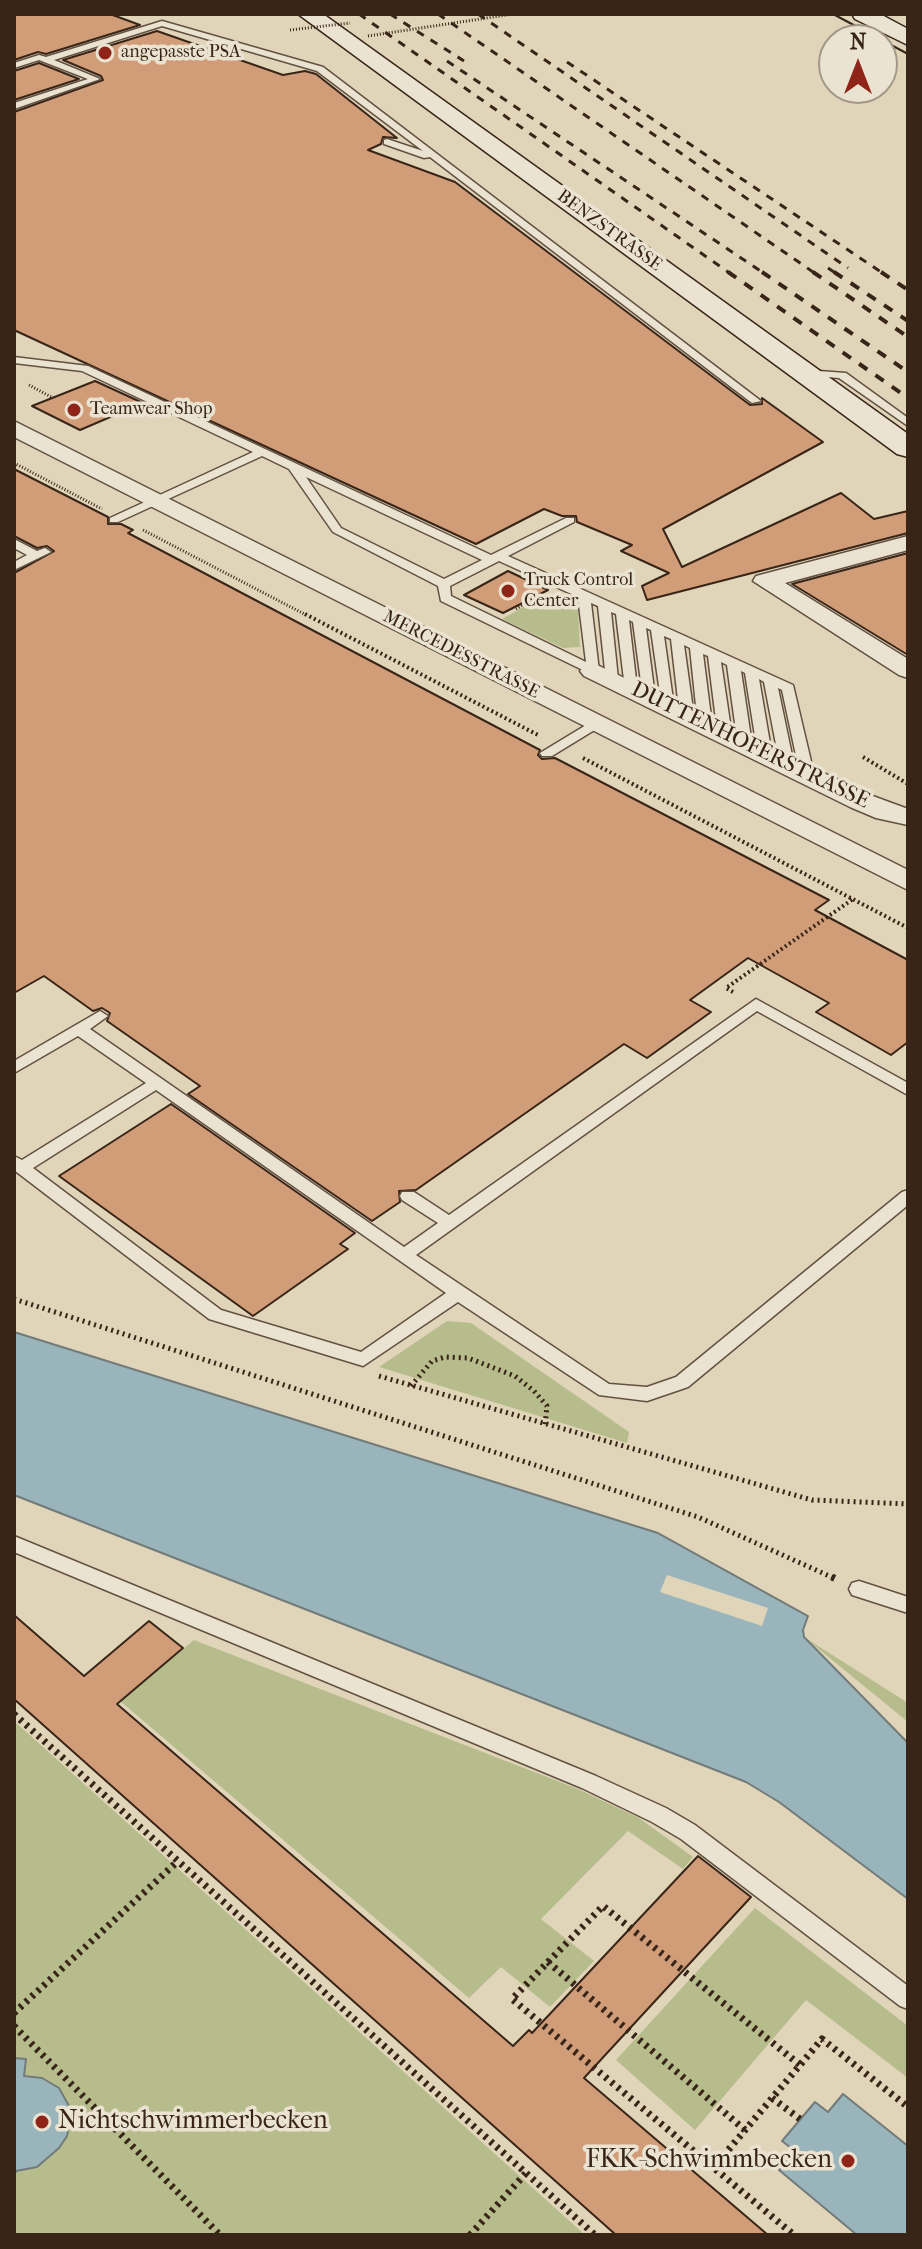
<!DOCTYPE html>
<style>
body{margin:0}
#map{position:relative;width:922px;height:2249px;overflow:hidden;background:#e0d4b9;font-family:"IM FELL French Canon",serif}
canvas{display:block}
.frame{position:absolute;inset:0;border:16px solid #382517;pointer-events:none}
.north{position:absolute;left:818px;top:24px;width:80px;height:80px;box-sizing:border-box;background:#ebe3d2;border:2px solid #a39787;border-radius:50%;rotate:0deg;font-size:22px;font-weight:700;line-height:32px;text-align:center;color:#382517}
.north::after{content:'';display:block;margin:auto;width:28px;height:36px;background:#8f2418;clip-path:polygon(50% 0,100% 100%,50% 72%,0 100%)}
</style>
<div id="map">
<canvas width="922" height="2249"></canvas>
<div class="frame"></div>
<div class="north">N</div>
</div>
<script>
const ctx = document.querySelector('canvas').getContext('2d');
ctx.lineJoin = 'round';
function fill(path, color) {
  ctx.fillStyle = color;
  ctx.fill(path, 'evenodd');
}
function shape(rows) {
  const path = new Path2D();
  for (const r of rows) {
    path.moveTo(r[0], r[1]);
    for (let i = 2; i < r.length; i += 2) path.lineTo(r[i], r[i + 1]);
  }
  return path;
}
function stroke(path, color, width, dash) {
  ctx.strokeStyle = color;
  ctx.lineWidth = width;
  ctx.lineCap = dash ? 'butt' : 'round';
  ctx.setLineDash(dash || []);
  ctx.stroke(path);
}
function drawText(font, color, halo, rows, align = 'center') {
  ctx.font = font + ' "IM FELL French Canon",serif';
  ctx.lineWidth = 7;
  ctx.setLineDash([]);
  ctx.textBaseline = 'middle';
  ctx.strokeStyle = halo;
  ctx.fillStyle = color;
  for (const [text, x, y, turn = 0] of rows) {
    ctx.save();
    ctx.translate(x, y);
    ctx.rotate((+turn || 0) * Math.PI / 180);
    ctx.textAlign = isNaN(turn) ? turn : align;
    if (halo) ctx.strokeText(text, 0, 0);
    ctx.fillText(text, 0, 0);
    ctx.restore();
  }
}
fill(shape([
 [543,596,578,610,580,647,563,648,502,619],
 [447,1321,471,1323,629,1432,627,1443,379,1367],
 [804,1637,908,1703,908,1722],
 [194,1640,578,1789,639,1818,693,1857,683,1869,628,1831,541,1919,594,1961,550,2007,501,1967,469,1998,120,1701],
 [14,1721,585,2235,14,2235],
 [755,1908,908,2026,908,2078,806,2000,695,2130,616,2060]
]), '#b6bc8c');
const water = shape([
 [14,1332,658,1533,808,1616,803,1630,804,1637,908,1743,908,1899,779,1802,746,1782,14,1495,14,1332],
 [14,2058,26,2059,24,2076,42,2078,59,2088,69,2106,71,2117,67,2136,59,2148,37,2167,16,2171,14,2177,14,2058],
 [843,2094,908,2146,908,2235,857,2235,779,2170,795,2151,782,2141,815,2102,828,2112,843,2094]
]);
fill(water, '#99b5bb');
stroke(water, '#727b79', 2);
fill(shape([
 [667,1575,768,1608,762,1626,660,1592]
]), '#e0d4b9');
const building = shape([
 [14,14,110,14,140,25,46,54,38,52,14,60,14,14],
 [157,31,283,75,305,71,316,74,397,138,383,137,381,144,368,150,455,182,750,405,762,404,762,398,823,442,663,529,682,567,841,493,874,519,908,511,908,533,647,600,642,586,669,573,621,551,632,545,577,522,576,516,562,516,544,509,476,544,14,330,14,112,103,80,101,76,63,60,157,31],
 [39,63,79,79,14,100,14,71,39,63],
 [95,381,143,403,80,430,32,406,95,381],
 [14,469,108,517,108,524,121,524,133,530,128,533,540,750,538,755,542,759,555,758,829,900,815,910,908,960,908,1042,891,1055,816,1012,829,1003,748,958,690,1000,711,1012,647,1058,624,1044,416,1190,399,1191,400,1202,372,1221,188,1094,200,1086,107,1021,110,1013,102,1008,93,1011,44,976,14,993,14,573,54,551,47,546,37,548,14,536,14,469],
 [908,553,908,655,792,584,908,553],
 [508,571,548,590,503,613,464,595,508,571],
 [171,1104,355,1233,340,1244,348,1249,253,1316,59,1176,171,1104],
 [14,1615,84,1676,149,1621,183,1648,117,1704,513,2046,529,2030,532,2033,698,1856,751,1897,584,2078,768,2235,616,2235,14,1699,14,1615]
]);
fill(building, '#d19d79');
stroke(building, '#382517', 2);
const service = shape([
 [162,21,323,67,761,401,752,403,430,157,424,158,384,144,384,140,387,139,423,151,317,71,162,26,54,60,100,79,14,109,14,103,88,79,39,60,14,68,14,63,39,55,46,57,162,21],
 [883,24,890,26,872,37,865,35,883,24],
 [14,357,88,366,491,555,566,518,574,518,574,522,508,556,793,685,814,774,807,778,800,774,782,690,778,688,794,765,787,769,780,765,764,682,759,679,772,755,765,759,758,755,745,673,741,671,752,745,745,749,738,745,727,665,721,662,732,736,725,740,718,736,708,656,703,654,712,725,705,729,698,725,690,648,684,645,694,717,687,721,680,717,671,639,664,636,674,707,668,711,662,707,651,630,646,628,655,697,649,701,643,697,633,622,629,620,637,688,631,692,625,688,616,614,611,612,618,679,612,683,606,679,598,606,591,603,599,671,593,675,441,601,438,586,333,532,289,469,262,456,118,522,110,522,110,518,253,452,82,371,14,363,14,357],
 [306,477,482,560,444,579,341,528,306,477],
 [499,561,578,597,586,662,451,596,450,586,499,561],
 [805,370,846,373,908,418,908,426,839,378,801,375,800,373,805,370],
 [14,539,37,551,45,548,51,552,14,570,14,562,27,555,14,548,14,539],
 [596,719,601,720,601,726,552,756,542,756,540,753,596,719],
 [756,999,908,1083,908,1095,757,1011,416,1255,609,1384,647,1387,676,1377,902,1192,908,1190,908,1205,688,1387,647,1401,599,1395,458,1302,363,1366,209,1319,14,1170,14,1156,22,1160,146,1083,78,1036,14,1073,14,1061,100,1011,108,1016,90,1029,404,1247,438,1223,402,1200,400,1196,402,1192,414,1192,449,1215,756,999],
 [156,1090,446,1293,361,1352,221,1310,33,1168,156,1090],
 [14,1536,596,1776,666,1808,695,1825,908,1986,908,2009,900,2006,681,1839,652,1822,582,1788,14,1552,14,1536],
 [859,1581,908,1597,908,1613,852,1595,849,1589,852,1583,859,1581]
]);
const minor = shape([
 [14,421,908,870,908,890,14,437,14,421],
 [908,536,908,550,785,583,908,659,908,678,899,675,753,581,756,576,908,536],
 [593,663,870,795,908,809,908,825,876,818,850,807,584,676,580,671,584,666,593,663]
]);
const secondary = shape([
 [298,14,323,14,908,434,908,457,897,454,298,14],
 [852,14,880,14,908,29,908,45,855,19,852,14]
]);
stroke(service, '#625140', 3);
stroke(minor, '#625140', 3);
stroke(secondary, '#382517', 3);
stroke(shape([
 [29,385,53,398],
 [14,463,102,509],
 [143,530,308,616],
 [516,609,535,598]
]), '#382517', 3, [1, 2]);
stroke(shape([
 [305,614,538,735],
 [863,757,908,784],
 [583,758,908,928],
 [733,992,726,988,853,899]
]), '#382517', 4, [2, 3]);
stroke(shape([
 [14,1299,698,1517,836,1579],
 [379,1376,812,1500,908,1504],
 [411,1386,432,1361,445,1357,468,1358,515,1376,534,1391,547,1406,545,1426]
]), '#382517', 5, [2, 4]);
stroke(shape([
 [832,1577,836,1579],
 [14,1714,595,2235],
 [548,1962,603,1906,800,2065],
 [14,2013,178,1861],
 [14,2026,220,2235],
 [772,2098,800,2119],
 [745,2130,548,1962,512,1999,794,2235],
 [713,2168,822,2039,908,2107],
 [470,2235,526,2173]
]), '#382517', 7, [3, 5]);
fill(service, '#ebe3d2');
fill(minor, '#ebe3d2');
fill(secondary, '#ebe3d2');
stroke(shape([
 [833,14,908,54]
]), '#382517', 2);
stroke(shape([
 [359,14,731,274],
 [390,14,464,61],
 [438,14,816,274],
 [478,14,848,268],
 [447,61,765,274],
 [567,62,884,274],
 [828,268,837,274]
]), '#382517', 3, [8, 8]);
stroke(shape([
 [728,272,908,398],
 [762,272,908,372],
 [813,272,908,337],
 [834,272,908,321],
 [881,272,908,290]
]), '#382517', 4, [10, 10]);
stroke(shape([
 [290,30,350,23],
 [368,36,513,14]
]), '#382517', 3, [1, 2]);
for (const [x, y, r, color] of [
 [105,53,8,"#8f2418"],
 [74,410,8,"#8f2418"],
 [508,591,8,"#8f2418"],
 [42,2122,8,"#8f2418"],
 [848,2161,8,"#8f2418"]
]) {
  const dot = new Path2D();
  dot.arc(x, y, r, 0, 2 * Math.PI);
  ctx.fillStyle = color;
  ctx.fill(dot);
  stroke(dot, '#ebe3d2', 3);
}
drawText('18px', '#382517', '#ebe3d2', [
 ["angepasste PSA",121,53],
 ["Teamwear Shop",90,410],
 ["Truck Control",524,581],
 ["Center",524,602]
], 'left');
drawText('18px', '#382517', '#ebe3d2', [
 ["BENZSTRASSE",609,231,36],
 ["MERCEDESSTRASSE",461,655,27]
]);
drawText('22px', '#382517', '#ebe3d2', [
 ["DUTTENHOFERSTRASSE",750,746,26]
]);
drawText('26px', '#382517', '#ebe3d2', [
 ["Nichtschwimmerbecken",58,2122],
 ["FKK-Schwimmbecken",832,2161,"right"]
], 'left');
</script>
